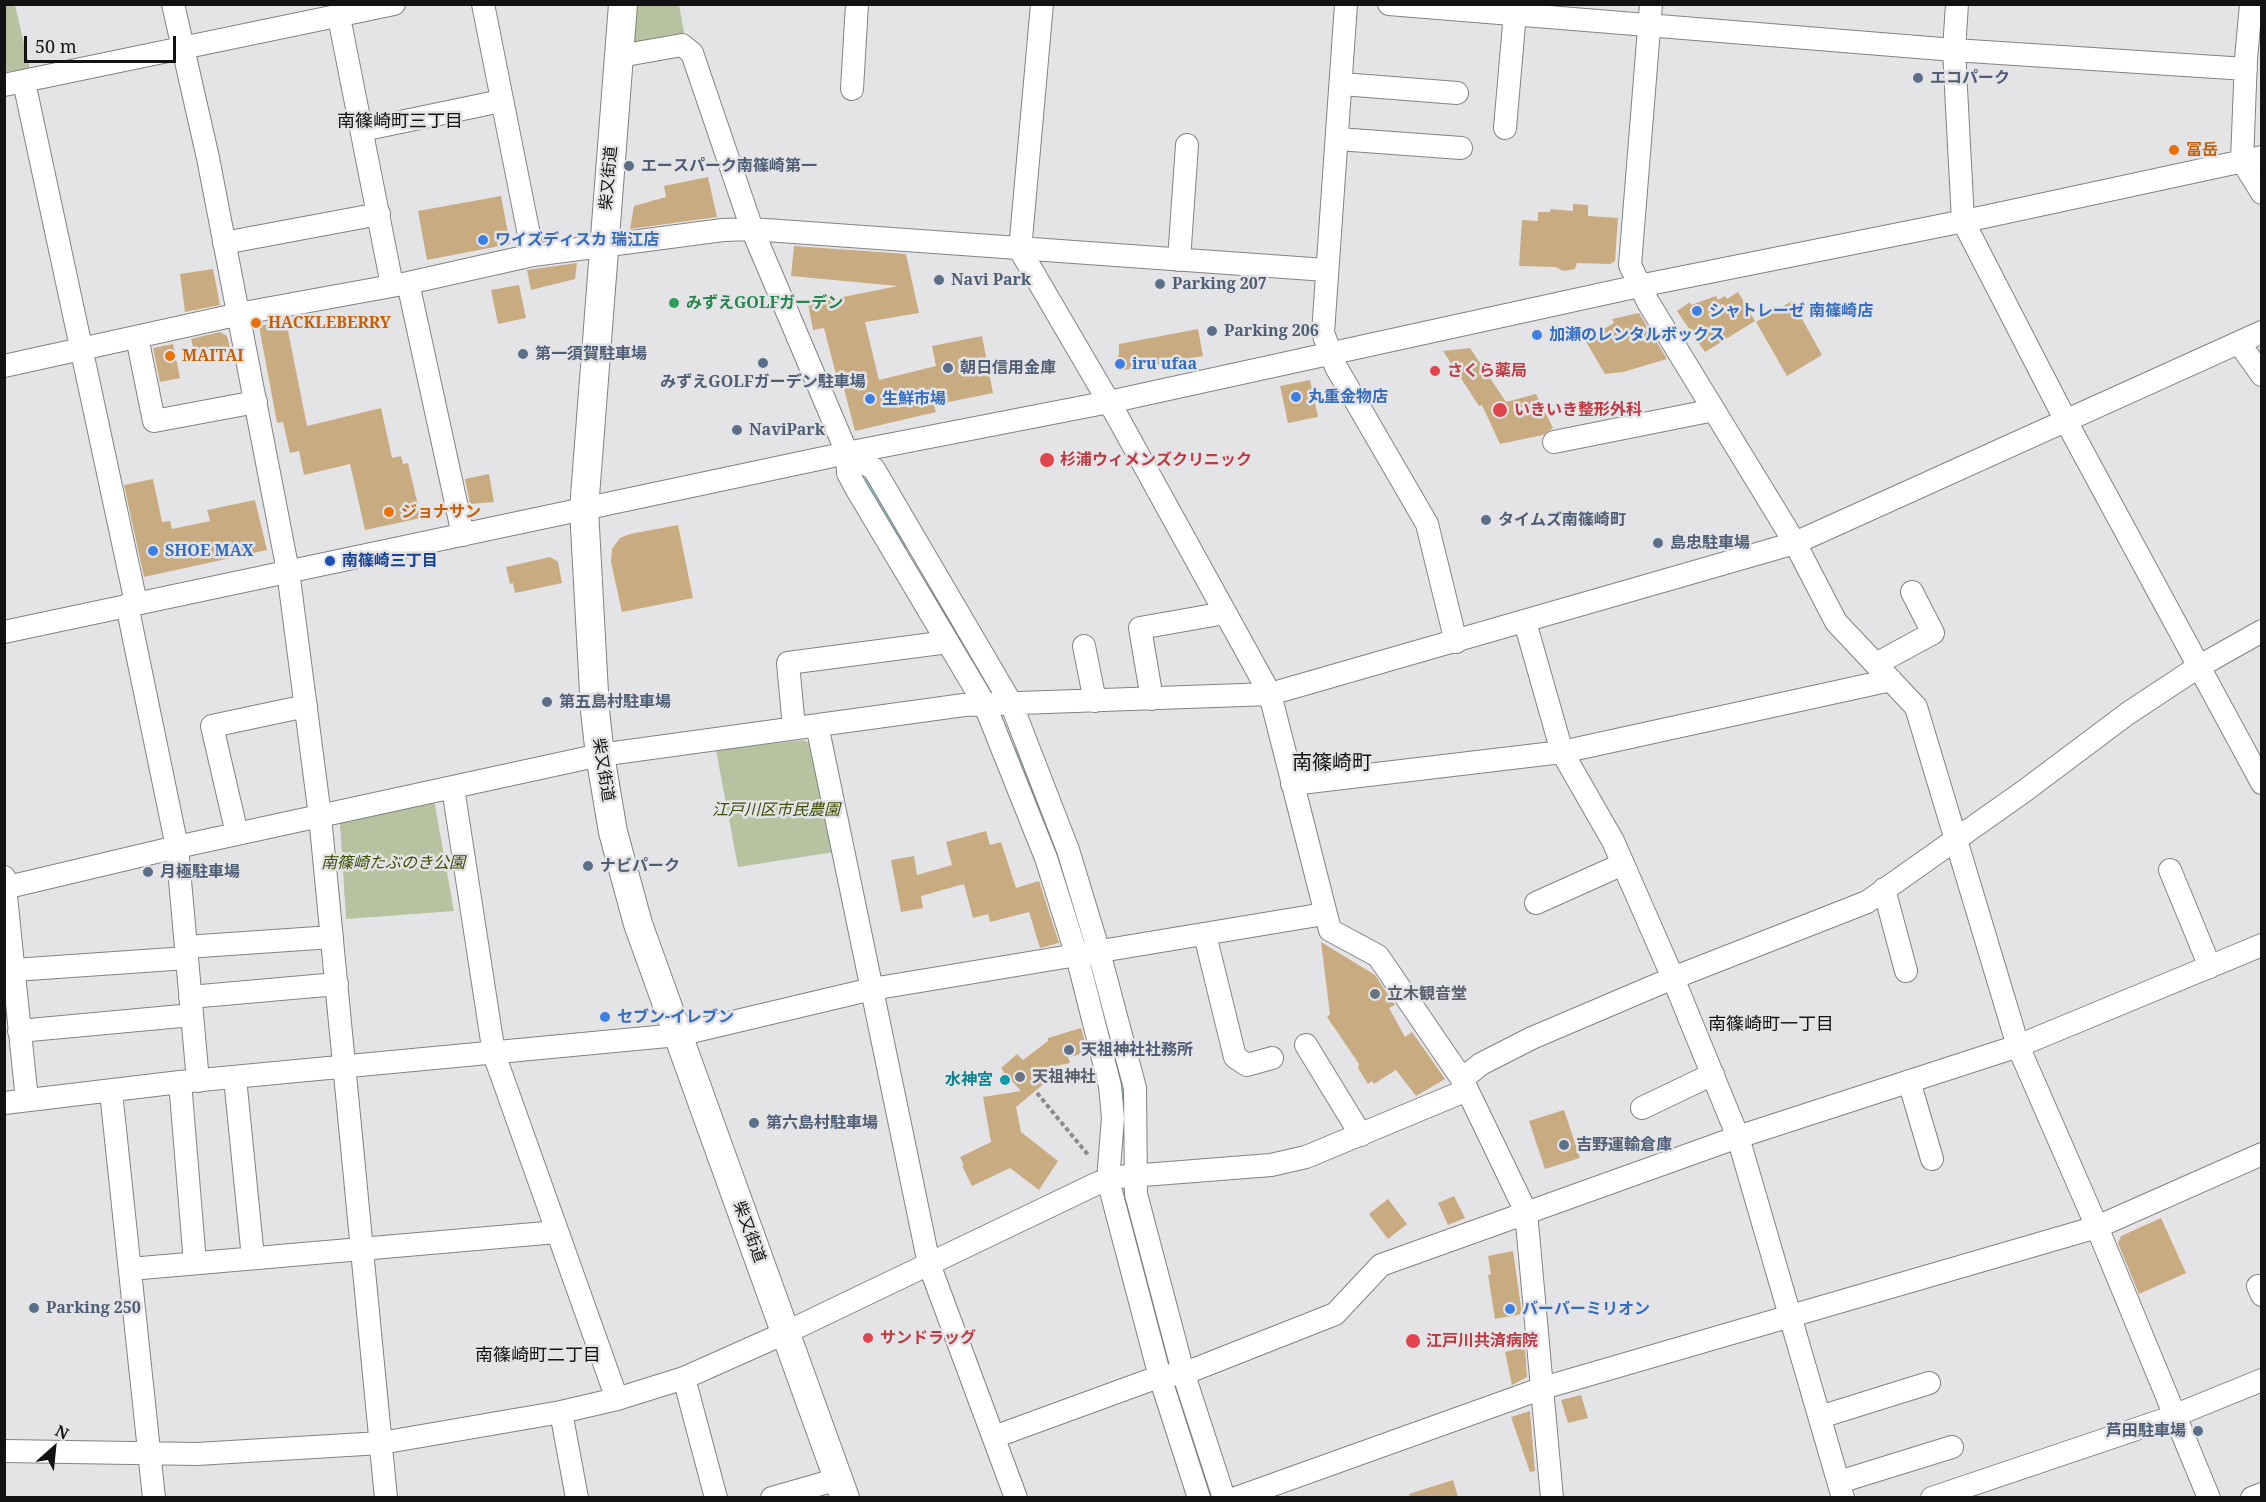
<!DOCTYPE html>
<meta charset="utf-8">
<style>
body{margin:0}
#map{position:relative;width:2266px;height:1502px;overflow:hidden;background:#e4e4e7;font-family:"Noto Serif",serif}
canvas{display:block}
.frame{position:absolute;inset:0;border:6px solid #121213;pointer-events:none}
.north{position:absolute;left:24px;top:1418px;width:60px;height:60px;-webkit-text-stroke:4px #e4e4e7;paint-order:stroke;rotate:27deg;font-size:16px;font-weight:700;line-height:24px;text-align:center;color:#121213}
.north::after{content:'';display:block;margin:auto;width:21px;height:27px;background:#121213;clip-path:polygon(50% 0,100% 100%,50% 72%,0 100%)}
.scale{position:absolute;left:24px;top:36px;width:152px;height:27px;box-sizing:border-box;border:3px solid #121213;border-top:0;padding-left:8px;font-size:18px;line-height:21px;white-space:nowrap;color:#121213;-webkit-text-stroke:4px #e4e4e7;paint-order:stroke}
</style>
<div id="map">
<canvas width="2266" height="1502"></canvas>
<div class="frame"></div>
<div class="north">N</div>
<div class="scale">50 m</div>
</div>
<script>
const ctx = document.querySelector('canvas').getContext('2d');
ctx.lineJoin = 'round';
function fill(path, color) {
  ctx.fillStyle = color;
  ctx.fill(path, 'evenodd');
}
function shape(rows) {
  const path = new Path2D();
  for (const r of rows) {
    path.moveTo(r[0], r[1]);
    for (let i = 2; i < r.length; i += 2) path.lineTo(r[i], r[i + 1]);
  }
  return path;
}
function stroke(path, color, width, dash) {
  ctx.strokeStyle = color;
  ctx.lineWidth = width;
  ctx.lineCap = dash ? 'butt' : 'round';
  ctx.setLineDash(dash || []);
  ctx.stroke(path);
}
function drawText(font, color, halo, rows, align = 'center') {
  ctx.font = font + ' "Noto Serif","Noto Sans JP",serif';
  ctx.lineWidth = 5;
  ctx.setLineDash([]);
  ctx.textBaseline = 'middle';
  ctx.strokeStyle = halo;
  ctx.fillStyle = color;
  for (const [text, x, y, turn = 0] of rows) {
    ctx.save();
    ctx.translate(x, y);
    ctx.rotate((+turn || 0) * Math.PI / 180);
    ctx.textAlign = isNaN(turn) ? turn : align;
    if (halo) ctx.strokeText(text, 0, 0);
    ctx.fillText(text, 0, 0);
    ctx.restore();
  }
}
fill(shape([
 [4,5,15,5,30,69,5,72],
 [635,5,679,5,685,38,631,48],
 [803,740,810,743,834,852,738,867,716,750],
 [434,800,454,911,346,919,340,823]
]), '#b6c2a0');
stroke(shape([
 [867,481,903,546],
 [1015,750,1039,806],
 [1068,889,1074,911],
 [1120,1090,1124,1130],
 [1140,1258,1154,1306],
 [1192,1434,1212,1498]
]), '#89c4d7', 6);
fill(shape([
 [708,177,717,217,630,229,634,206,666,197,664,186],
 [501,196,510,244,427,260,418,211],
 [1573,204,1588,205,1588,216,1618,218,1615,261,1610,264,1577,263,1575,269,1563,271,1556,267,1519,266,1522,220,1538,221,1538,212,1550,212,1551,209,1573,211],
 [794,246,906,254,919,313,865,322,879,380,936,366,932,346,982,336,993,393,934,405,936,412,855,431,843,385,839,386,824,328,813,330,808,304,898,286,791,276],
 [577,263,575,279,531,290,527,270],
 [213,269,220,305,185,312,180,274],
 [519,285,526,318,498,324,491,290],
 [1738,292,1755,321,1705,352,1677,311,1690,302,1691,305,1716,296,1718,300,1725,296,1727,299],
 [1792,301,1822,355,1787,376,1756,322],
 [1639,313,1667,359,1623,372,1605,374,1585,340,1614,323,1612,319],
 [286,321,307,426,381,408,392,458,401,456,403,464,408,463,421,518,365,530,350,464,304,475,299,451,290,453,283,422,277,423,259,326],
 [1198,329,1203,356,1118,371,1119,344],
 [220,332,227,336,230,348,195,355,191,339],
 [173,344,180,378,160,382,153,348],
 [1470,348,1506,402,1536,394,1553,428,1543,435,1500,444,1482,405,1479,406,1443,351],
 [1310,380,1318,417,1288,423,1280,386],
 [489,474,494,502,470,504,465,479],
 [153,479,162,522,170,521,172,529,210,521,207,510,255,500,267,550,144,577,124,485],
 [678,525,693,598,622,612,611,562,612,549,620,538,630,534],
 [550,557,558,562,562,583,515,593,513,583,510,584,506,567],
 [986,831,990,845,1001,842,1016,888,1039,881,1059,943,1040,948,1029,912,990,922,988,914,973,918,964,884,921,896,923,908,901,912,891,860,914,856,917,875,952,865,946,842],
 [1321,942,1375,975,1395,1005,1389,1008,1405,1037,1412,1032,1445,1079,1416,1096,1396,1070,1374,1084,1372,1081,1368,1084,1358,1068,1359,1064,1327,1017,1330,1014],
 [1081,1028,1088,1053,1068,1057,1070,1063,1037,1070,1046,1082,1016,1107,1021,1132,1058,1161,1039,1190,1010,1168,972,1186,962,1166,964,1166,960,1157,991,1142,983,1097,1021,1091,1008,1077,999,1079,1005,1074,1001,1068,1017,1054,1023,1060,1048,1041,1048,1038],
 [1564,1110,1580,1158,1545,1169,1529,1121],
 [1454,1196,1465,1218,1448,1225,1438,1203],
 [1388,1199,1407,1224,1388,1239,1369,1214],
 [2161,1218,2186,1273,2139,1294,2118,1243,2121,1236],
 [1513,1251,1522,1314,1495,1319,1488,1275,1491,1274,1488,1256],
 [1525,1347,1527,1377,1512,1385,1505,1352],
 [1581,1395,1588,1418,1568,1423,1561,1400],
 [1530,1411,1535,1471,1530,1472,1511,1417],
 [1453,1480,1458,1497,1410,1497,1409,1494]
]), '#c9ab82');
const minor = shape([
 [173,4,208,158,288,571,320,816,386,1498],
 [483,4,533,255],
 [1042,4,1020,250,1117,416,1270,694,1330,930,1378,956,1462,1079,1526,1212,1552,1498],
 [1346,4,1323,333,1336,367,1427,524,1456,642],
 [1389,4,1954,50,2246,69],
 [1651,4,1630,265,1648,302,1795,543,1836,622,1916,707,2018,1046,2097,1227,2209,1498],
 [1957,4,1954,50,1963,221,2066,421,2262,783],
 [2251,4,2246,59,2242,161,2262,193],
 [339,17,392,285],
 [620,56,682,45,692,53,752,229,847,453],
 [24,82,136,603],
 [1342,84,1457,93],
 [4,85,394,4],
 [852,89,857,4],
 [1505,128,1515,13],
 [362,130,501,101],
 [1338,139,1461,148],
 [224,243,379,214],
 [1179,260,1187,145],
 [408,283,463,535],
 [137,337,154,421,256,402],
 [2239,343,2262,375],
 [4,366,249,312,408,283,533,255,723,230,752,229,1326,270],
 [1554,442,1714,410],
 [127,605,177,847,198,1081],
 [1525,622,1562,752,1613,841,1673,978,1738,1137,1843,1498],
 [4,632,847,453,1109,402,1639,286,1984,217,2262,157],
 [1084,646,1095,701],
 [1876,664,1933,633,1912,592],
 [1152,699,1140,628,1225,613],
 [817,725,929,1264,1016,1498],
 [794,728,788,663,948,642],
 [1292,784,1562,752,1891,680],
 [453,788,494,1054,617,1399],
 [237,834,212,726,306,706],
 [2170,870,2210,967],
 [4,877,27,1100],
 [4,888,177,847,600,755,964,705,1270,694,1795,543,2262,332],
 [1884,889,1906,971],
 [1536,903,1623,864],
 [1205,935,1235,1057,1247,1065,1272,1058],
 [186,947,332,937],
 [14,970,187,958],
 [190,997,337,984],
 [19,1031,192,1015],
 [1306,1045,1361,1135],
 [235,1078,253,1258],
 [1462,1079,1481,1064,1532,1038,1673,978,1867,902,2023,792,2127,714,2198,667,2262,631],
 [1909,1081,1932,1159],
 [180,1082,195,1263],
 [111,1092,154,1498],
 [4,1103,180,1082,678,1035,872,989,1324,914],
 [1642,1108,1713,1074],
 [130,1269,557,1232],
 [2258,1286,2262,1295],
 [684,1378,716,1498],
 [561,1412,577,1498],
 [1820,1417,1929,1383],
 [994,1437,1150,1380,1193,1370,1335,1314,1381,1265,1738,1137,2018,1046,2262,945],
 [4,1451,197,1454,381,1443,561,1412,617,1399,684,1378,785,1333,1098,1183,1118,1177,1271,1165,1306,1157,1467,1090],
 [1839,1482,1952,1447],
 [772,1498,838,1479],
 [1199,1498,1160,1377,1108,1180,1113,1118,1110,1086,1077,956,1046,858,984,703,856,488,848,473,847,453,874,469,1011,703,1068,850,1099,952,1135,1088,1136,1194,1183,1372,1224,1498],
 [1236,1498,1543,1388,2097,1227,2262,1154],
 [1932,1498,2166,1419,2262,1380],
 [2252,1498,2262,1494]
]);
const major = shape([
 [623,4,584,509,595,711,600,755,613,832,638,924,845,1498]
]);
stroke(minor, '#828284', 24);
stroke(major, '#828284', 30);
stroke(shape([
 [1037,1093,1089,1156]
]), '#8b8b8d', 4, [4.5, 3]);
stroke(minor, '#fff', 22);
stroke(major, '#fff', 28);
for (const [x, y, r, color] of [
 [1918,78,6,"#5c6f8a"],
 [2174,150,6,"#e8710a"],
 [629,166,6,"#5c6f8a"],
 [483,240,6,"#3f7fe0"],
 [939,280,6,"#5c6f8a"],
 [1160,284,6,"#5c6f8a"],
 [674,303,6,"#2e9e5b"],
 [1697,311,6,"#3f7fe0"],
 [256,323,6,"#e8710a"],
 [1212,331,6,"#5c6f8a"],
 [1537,335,6,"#3f7fe0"],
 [523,354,6,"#5c6f8a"],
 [170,356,6,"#e8710a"],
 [763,363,6,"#5c6f8a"],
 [1120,364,6,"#3f7fe0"],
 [948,368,6,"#5c6f8a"],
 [1435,371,6,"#e0444e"],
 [1296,397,6,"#3f7fe0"],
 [870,399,6,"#3f7fe0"],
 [1500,410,8,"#e0444e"],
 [737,430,6,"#5c6f8a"],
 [1047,460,8,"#e0444e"],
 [389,512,6,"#e8710a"],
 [1486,520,6,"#5c6f8a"],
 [1658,543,6,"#5c6f8a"],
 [153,551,6,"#3f7fe0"],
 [330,561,6,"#1a4fb4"],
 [547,702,6,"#5c6f8a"],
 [588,866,6,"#5c6f8a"],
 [148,872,6,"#5c6f8a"],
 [1375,994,6,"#6b7280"],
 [605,1017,6,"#3f7fe0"],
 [1069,1050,6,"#5c6f8a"],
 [1020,1077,6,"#6b7280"],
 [1005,1080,6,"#0f9aa8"],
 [754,1123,6,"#5c6f8a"],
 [1564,1145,6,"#5c6f8a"],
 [34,1308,6,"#5c6f8a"],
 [1510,1309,6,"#3f7fe0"],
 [868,1338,6,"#e0444e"],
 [1413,1341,8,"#e0444e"],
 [2198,1431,6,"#5c6f8a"]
]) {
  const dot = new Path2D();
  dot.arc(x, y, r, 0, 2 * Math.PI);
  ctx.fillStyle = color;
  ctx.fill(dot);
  stroke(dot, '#e4e4e7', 2);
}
drawText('bold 16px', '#4e5e75', '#e4e4e7', [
 ["エコパーク",1930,78],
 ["エースパーク南篠崎第一",641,166],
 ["Navi Park",951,280],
 ["Parking 207",1172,284],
 ["Parking 206",1224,331],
 ["第一須賀駐車場",535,354],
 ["朝日信用金庫",960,368],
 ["みずえGOLFガーデン駐車場",763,382,"center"],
 ["NaviPark",749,430],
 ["タイムズ南篠崎町",1498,520],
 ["島忠駐車場",1670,543],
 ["第五島村駐車場",559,702],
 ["ナビパーク",600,866],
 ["月極駐車場",160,872],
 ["天祖神社社務所",1081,1050],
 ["第六島村駐車場",766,1123],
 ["吉野運輸倉庫",1576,1145],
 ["Parking 250",46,1308],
 ["芦田駐車場",2186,1431,"right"]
], 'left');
drawText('bold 16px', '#c56008', '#e4e4e7', [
 ["冨岳",2186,150],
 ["HACKLEBERRY",268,323],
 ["MAITAI",182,356],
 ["ジョナサン",401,512]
], 'left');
drawText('16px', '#121213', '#e4e4e7', [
 ["柴又街道",609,178,-85],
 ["柴又街道",603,770,81],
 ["柴又街道",749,1232,70]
]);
drawText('bold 16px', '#366cbe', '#e4e4e7', [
 ["ワイズディスカ 瑞江店",495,240],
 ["シャトレーゼ 南篠崎店",1709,311],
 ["加瀬のレンタルボックス",1549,335],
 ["iru ufaa",1132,364],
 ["丸重金物店",1308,397],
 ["生鮮市場",882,399],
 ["SHOE MAX",165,551],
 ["セブン-イレブン",617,1017],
 ["バーバーミリオン",1522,1309]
], 'left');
drawText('bold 16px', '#27864d', '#e4e4e7', [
 ["みずえGOLFガーデン",686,303]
], 'left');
drawText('bold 16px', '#be3a42', '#e4e4e7', [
 ["さくら薬局",1447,371],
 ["いきいき整形外科",1514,410],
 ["杉浦ウィメンズクリニック",1060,460],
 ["サンドラッグ",880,1338],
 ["江戸川共済病院",1426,1341]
], 'left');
drawText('bold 16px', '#164399', '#e4e4e7', [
 ["南篠崎三丁目",342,561]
], 'left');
drawText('italic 16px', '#3a4c00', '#e4e4e7', [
 ["江戸川区市民農園",776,810],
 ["南篠崎たぶのき公園",393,863]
]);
drawText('bold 16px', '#5b616d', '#e4e4e7', [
 ["立木観音堂",1387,994],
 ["天祖神社",1032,1077]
], 'left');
drawText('bold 16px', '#0d838f', '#e4e4e7', [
 ["水神宮",993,1080]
], 'right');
drawText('18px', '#121213', '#e4e4e7', [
 ["南篠崎町三丁目",400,122],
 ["南篠崎町一丁目",1771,1025],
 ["南篠崎町二丁目",538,1356]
]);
drawText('20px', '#121213', '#e4e4e7', [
 ["南篠崎町",1332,763]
]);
</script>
